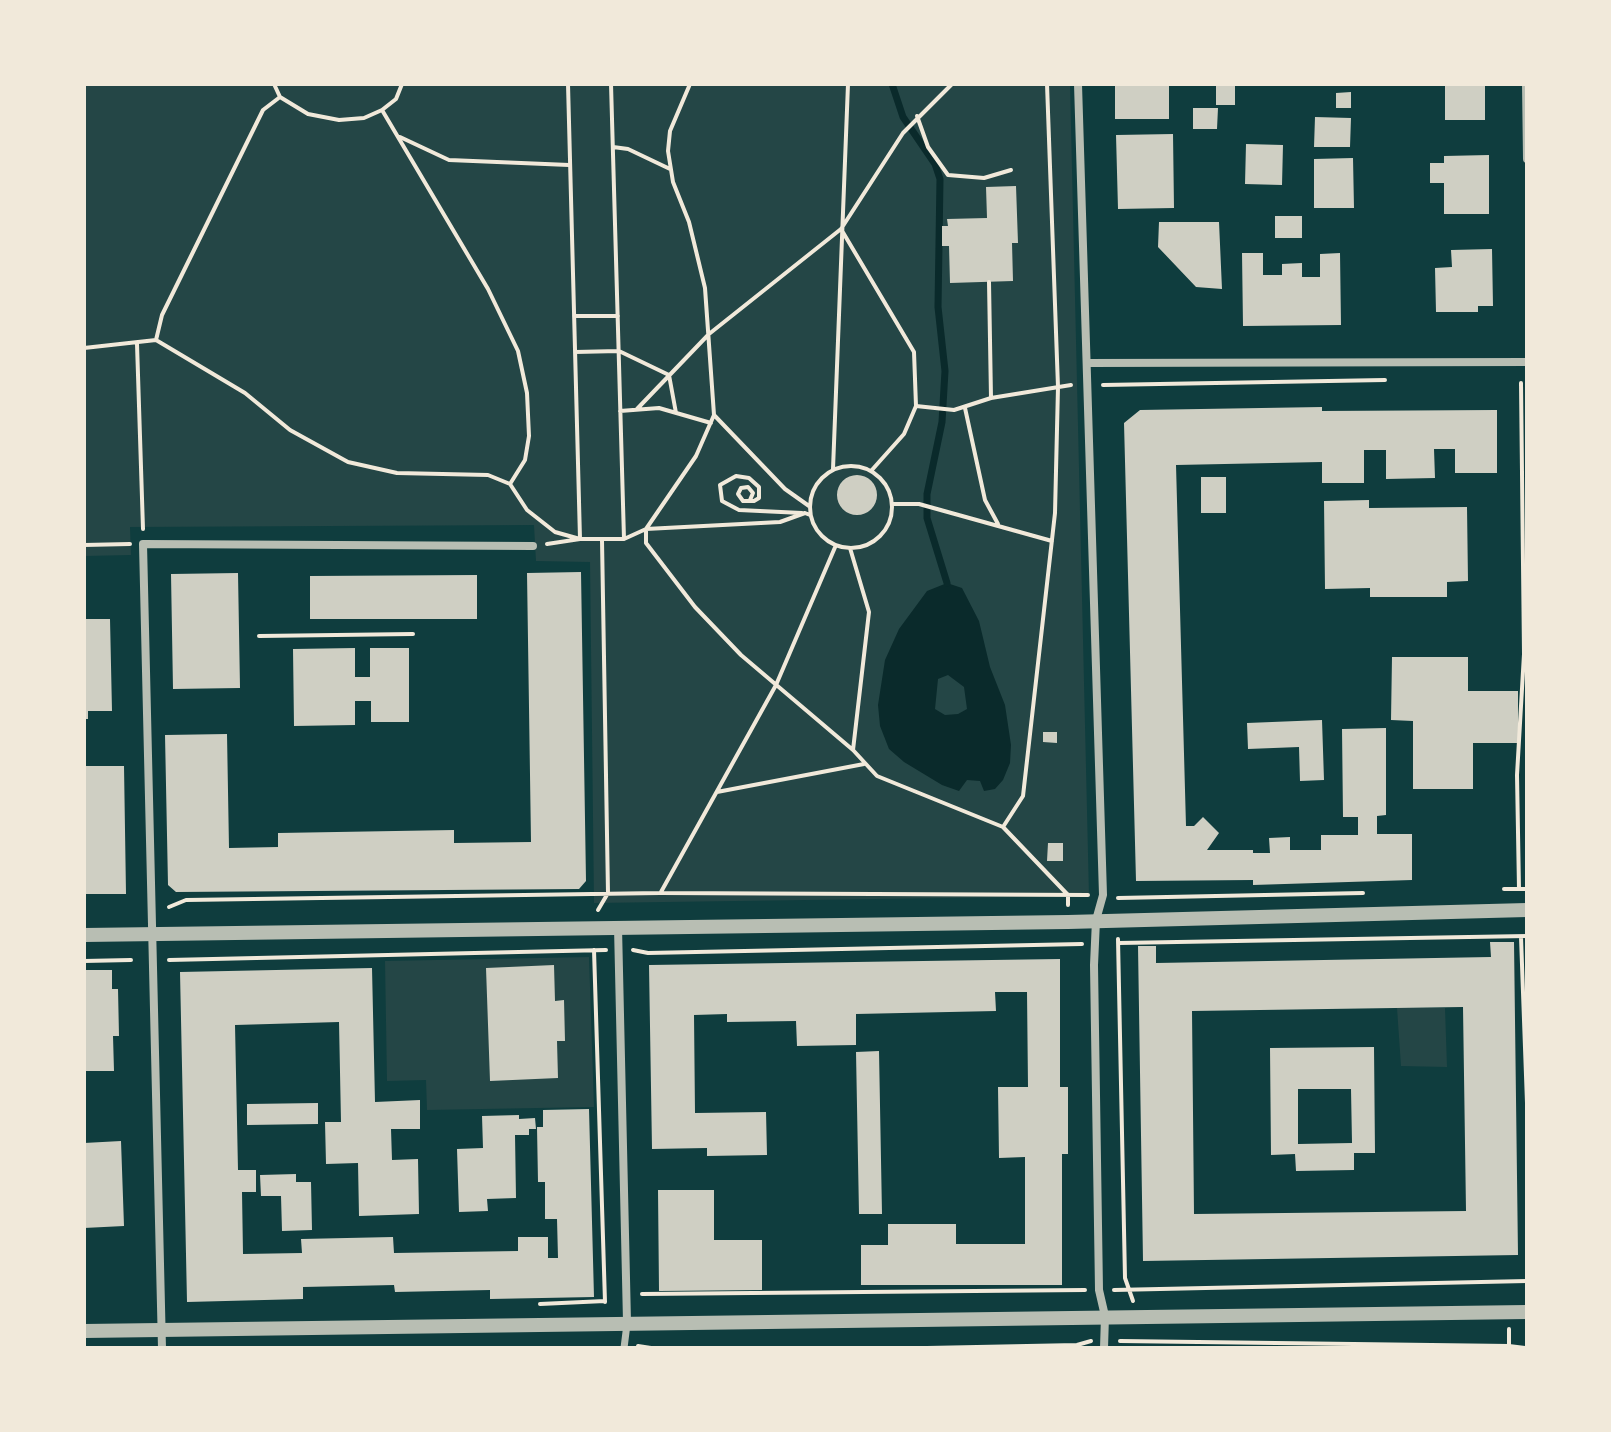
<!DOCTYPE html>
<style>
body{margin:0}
#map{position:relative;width:1611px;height:1432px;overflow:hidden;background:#0f3d3e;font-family:Inter,sans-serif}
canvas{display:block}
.frame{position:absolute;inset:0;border:86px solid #f1e9da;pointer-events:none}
</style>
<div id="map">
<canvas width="1611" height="1432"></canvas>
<div class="frame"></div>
</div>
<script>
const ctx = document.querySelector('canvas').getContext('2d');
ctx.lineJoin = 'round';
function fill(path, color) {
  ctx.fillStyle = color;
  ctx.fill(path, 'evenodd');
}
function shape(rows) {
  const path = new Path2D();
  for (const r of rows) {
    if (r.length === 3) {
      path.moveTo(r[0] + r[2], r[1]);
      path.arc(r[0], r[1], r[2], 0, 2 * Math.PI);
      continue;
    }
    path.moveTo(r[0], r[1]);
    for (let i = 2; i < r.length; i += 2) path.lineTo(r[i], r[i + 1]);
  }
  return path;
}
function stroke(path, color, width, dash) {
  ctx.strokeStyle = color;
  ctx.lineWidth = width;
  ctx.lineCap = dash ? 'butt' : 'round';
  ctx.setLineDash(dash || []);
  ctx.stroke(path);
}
fill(shape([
 [84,84,1070,84,1089,896,594,903,590,562,536,561,534,525,130,527,131,555,84,556],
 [589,957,594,1107,427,1110,426,1080,387,1081,385,961],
 [1397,1008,1445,1008,1447,1067,1401,1066]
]), '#244646');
fill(shape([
 [947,583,962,588,979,621,990,667,1005,705,1011,745,1010,763,1003,780,995,789,984,791,980,781,967,780,959,791,942,785,904,762,889,749,880,726,878,705,885,660,899,629,927,591],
 [948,675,964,687,967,709,958,714,945,715,935,709,938,679]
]), '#0a2a2b');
stroke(shape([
 [892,84,903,117,935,164,940,179,938,307,945,371,942,422,927,494,927,518,947,583]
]), '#0a2a2b', 7);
fill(shape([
 [1115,84,1169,84,1169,119,1115,119],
 [1216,84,1235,84,1235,105,1216,105],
 [1445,84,1485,84,1485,120,1445,120],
 [1351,92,1351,108,1336,108,1336,93],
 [1193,108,1218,108,1217,129,1193,129],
 [1315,117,1351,118,1350,147,1314,147],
 [1173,134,1174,208,1118,209,1116,135],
 [1246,144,1283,145,1282,185,1245,184],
 [1489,155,1489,214,1444,214,1444,183,1430,183,1430,163,1444,163,1444,156],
 [1353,158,1354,208,1314,208,1314,159],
 [1016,186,1018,243,1012,243,1013,281,950,283,949,246,942,246,942,226,948,226,947,219,987,218,986,187],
 [1275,216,1302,216,1302,238,1275,238],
 [1159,222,1219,222,1222,289,1196,287,1158,247],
 [1492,249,1493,306,1478,306,1478,312,1436,312,1435,268,1452,267,1451,250],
 [1242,253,1263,253,1263,275,1282,275,1282,264,1302,263,1302,277,1320,277,1320,254,1340,253,1341,325,1243,326],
 [1322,407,1322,411,1497,410,1497,473,1455,473,1455,449,1434,449,1435,478,1386,479,1386,450,1364,450,1364,483,1322,483,1322,462,1176,465,1186,826,1194,826,1203,817,1219,833,1207,850,1253,850,1253,853,1270,853,1269,838,1290,837,1290,850,1321,850,1321,835,1358,835,1358,817,1343,817,1342,729,1386,728,1386,815,1377,816,1377,834,1412,834,1412,880,1253,885,1253,880,1136,881,1124,423,1140,410],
 [857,495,20],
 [1201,477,1226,477,1226,513,1201,513],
 [1369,500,1369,508,1467,507,1468,581,1447,582,1447,597,1370,597,1370,588,1325,589,1324,501],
 [581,572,586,881,579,889,176,892,168,885,165,735,227,734,229,848,278,847,278,833,454,830,454,843,531,842,527,573],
 [238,573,240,688,173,689,171,574],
 [477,575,477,619,310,619,310,576],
 [84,619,110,619,112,711,88,711,88,719,84,719],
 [355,648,355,677,370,677,370,648,409,648,409,722,371,722,371,701,355,701,355,725,294,726,293,649],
 [1392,657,1468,657,1468,691,1518,691,1518,743,1473,743,1473,789,1413,789,1413,721,1391,720],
 [1322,720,1324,780,1300,781,1299,747,1248,749,1247,723],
 [1043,732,1057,732,1057,743,1043,742],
 [84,766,124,766,126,894,84,894],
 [1048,843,1063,843,1063,861,1047,861],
 [1490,942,1514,942,1518,1255,1143,1261,1138,946,1156,946,1156,963,1491,957],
 [1463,1007,1466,1211,1194,1214,1192,1011],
 [1060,959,1060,1087,1068,1087,1068,1154,1062,1154,1062,1285,861,1285,861,1245,888,1245,888,1224,956,1224,956,1244,1025,1244,1025,1157,999,1158,998,1087,1028,1087,1027,992,995,992,996,1011,856,1014,856,1045,797,1046,796,1021,727,1022,727,1014,694,1015,695,1113,766,1112,767,1155,707,1156,707,1148,652,1149,649,965],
 [554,965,555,1001,564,1000,565,1041,557,1041,558,1078,490,1081,486,968],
 [372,968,375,1102,420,1100,420,1129,391,1129,392,1160,418,1159,419,1214,359,1216,358,1163,326,1164,325,1122,341,1122,339,1022,235,1025,238,1170,256,1170,256,1192,242,1192,243,1254,302,1253,301,1239,393,1237,394,1253,518,1251,518,1237,548,1237,548,1258,558,1258,557,1219,545,1219,545,1182,538,1182,537,1127,543,1127,543,1110,589,1109,594,1297,490,1299,490,1290,395,1292,394,1285,303,1287,303,1299,187,1302,180,972],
 [84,970,112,970,112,989,118,989,119,1036,113,1036,114,1071,84,1071],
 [1374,1047,1375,1153,1354,1153,1354,1170,1296,1171,1295,1154,1271,1155,1270,1048],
 [1298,1089,1351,1089,1352,1143,1298,1144],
 [879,1051,882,1214,859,1214,856,1052],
 [318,1103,318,1124,247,1125,247,1104],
 [519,1115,519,1119,535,1118,536,1129,529,1129,529,1135,515,1135,516,1198,487,1199,488,1211,459,1212,457,1149,483,1148,482,1116],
 [121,1141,124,1226,84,1228,84,1143],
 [296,1174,296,1182,311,1182,312,1230,282,1231,281,1196,261,1196,260,1175],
 [658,1190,714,1190,714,1240,762,1240,762,1290,659,1291]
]), '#cfcfc3');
stroke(shape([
 [274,84,280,97,308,114,339,120,364,118,382,110,396,99,402,84],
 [611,84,624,539],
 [690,84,670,131,668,151,673,182,689,222,705,288,714,415,696,456,646,529,646,543,695,607,741,655,853,750],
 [382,110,488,289,518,351,527,393,529,436,525,460,510,484],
 [917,116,928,147,948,175,984,178,1011,170],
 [400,137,449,160,569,165],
 [613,147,628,149,670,169],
 [841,229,914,352,916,406],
 [989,282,991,398,1071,385],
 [574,316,618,316],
 [156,340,162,315,263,110,280,97],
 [137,344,143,529],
 [84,348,156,340,245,393,290,430,348,462,397,473,488,475,510,484,527,510,555,532,580,539,568,84],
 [575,352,619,351,669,375,676,413],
 [1103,385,1385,380],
 [965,408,985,500,998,524],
 [637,409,709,334,841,229,903,133,952,84],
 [620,411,659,408,711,423],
 [714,415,785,489,809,506],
 [851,507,41],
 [833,469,848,84],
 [871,471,904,434,916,406,954,410,991,398],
 [750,500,753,493,748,487,741,488,738,494,743,501,754,501,759,498,759,487,749,478,736,476,720,485,722,501,739,510,802,513],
 [892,504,919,504,1052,541],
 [547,544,580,539,624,539,646,529,780,522,805,513,810,515],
 [84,545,130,544],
 [850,548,869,612,853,750,877,776,1003,827,1068,895,1068,905],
 [259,636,413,634],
 [717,792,864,764],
 [1003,827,1023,796,1055,513,1058,387,1047,84],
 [1504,889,1527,889],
 [1519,889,1517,775,1524,654,1521,383],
 [661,892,776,685,836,545],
 [1118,898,1363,893],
 [169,907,186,900,660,893,1088,895],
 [598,910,608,893,602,540],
 [1521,937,1527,1103],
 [1118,939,1125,1278,1133,1301],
 [1119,943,1527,936],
 [594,950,605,1302],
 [633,950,648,953,1082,944],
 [169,960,606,950],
 [84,961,131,960],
 [1114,1290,1527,1281],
 [642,1294,1085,1290],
 [540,1304,605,1301],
 [1509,1329,1509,1346,1525,1348],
 [1120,1341,1509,1346],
 [638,1346,651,1348],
 [927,1348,1077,1345,1091,1341]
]), '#f1e9da', 4);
stroke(shape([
 [624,1348,627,1324]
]), '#b8beb3', 7);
stroke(shape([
 [1078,84,1103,895,1096,920,1094,965,1099,1290,1105,1316,1104,1348],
 [1526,84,1527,159],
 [1087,363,1527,362],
 [618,927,627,1322],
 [162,1348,143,544,533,546]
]), '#b8beb3', 8);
stroke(shape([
 [84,935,1068,922,1527,910],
 [84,1331,1527,1312]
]), '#b8beb3', 14);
</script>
